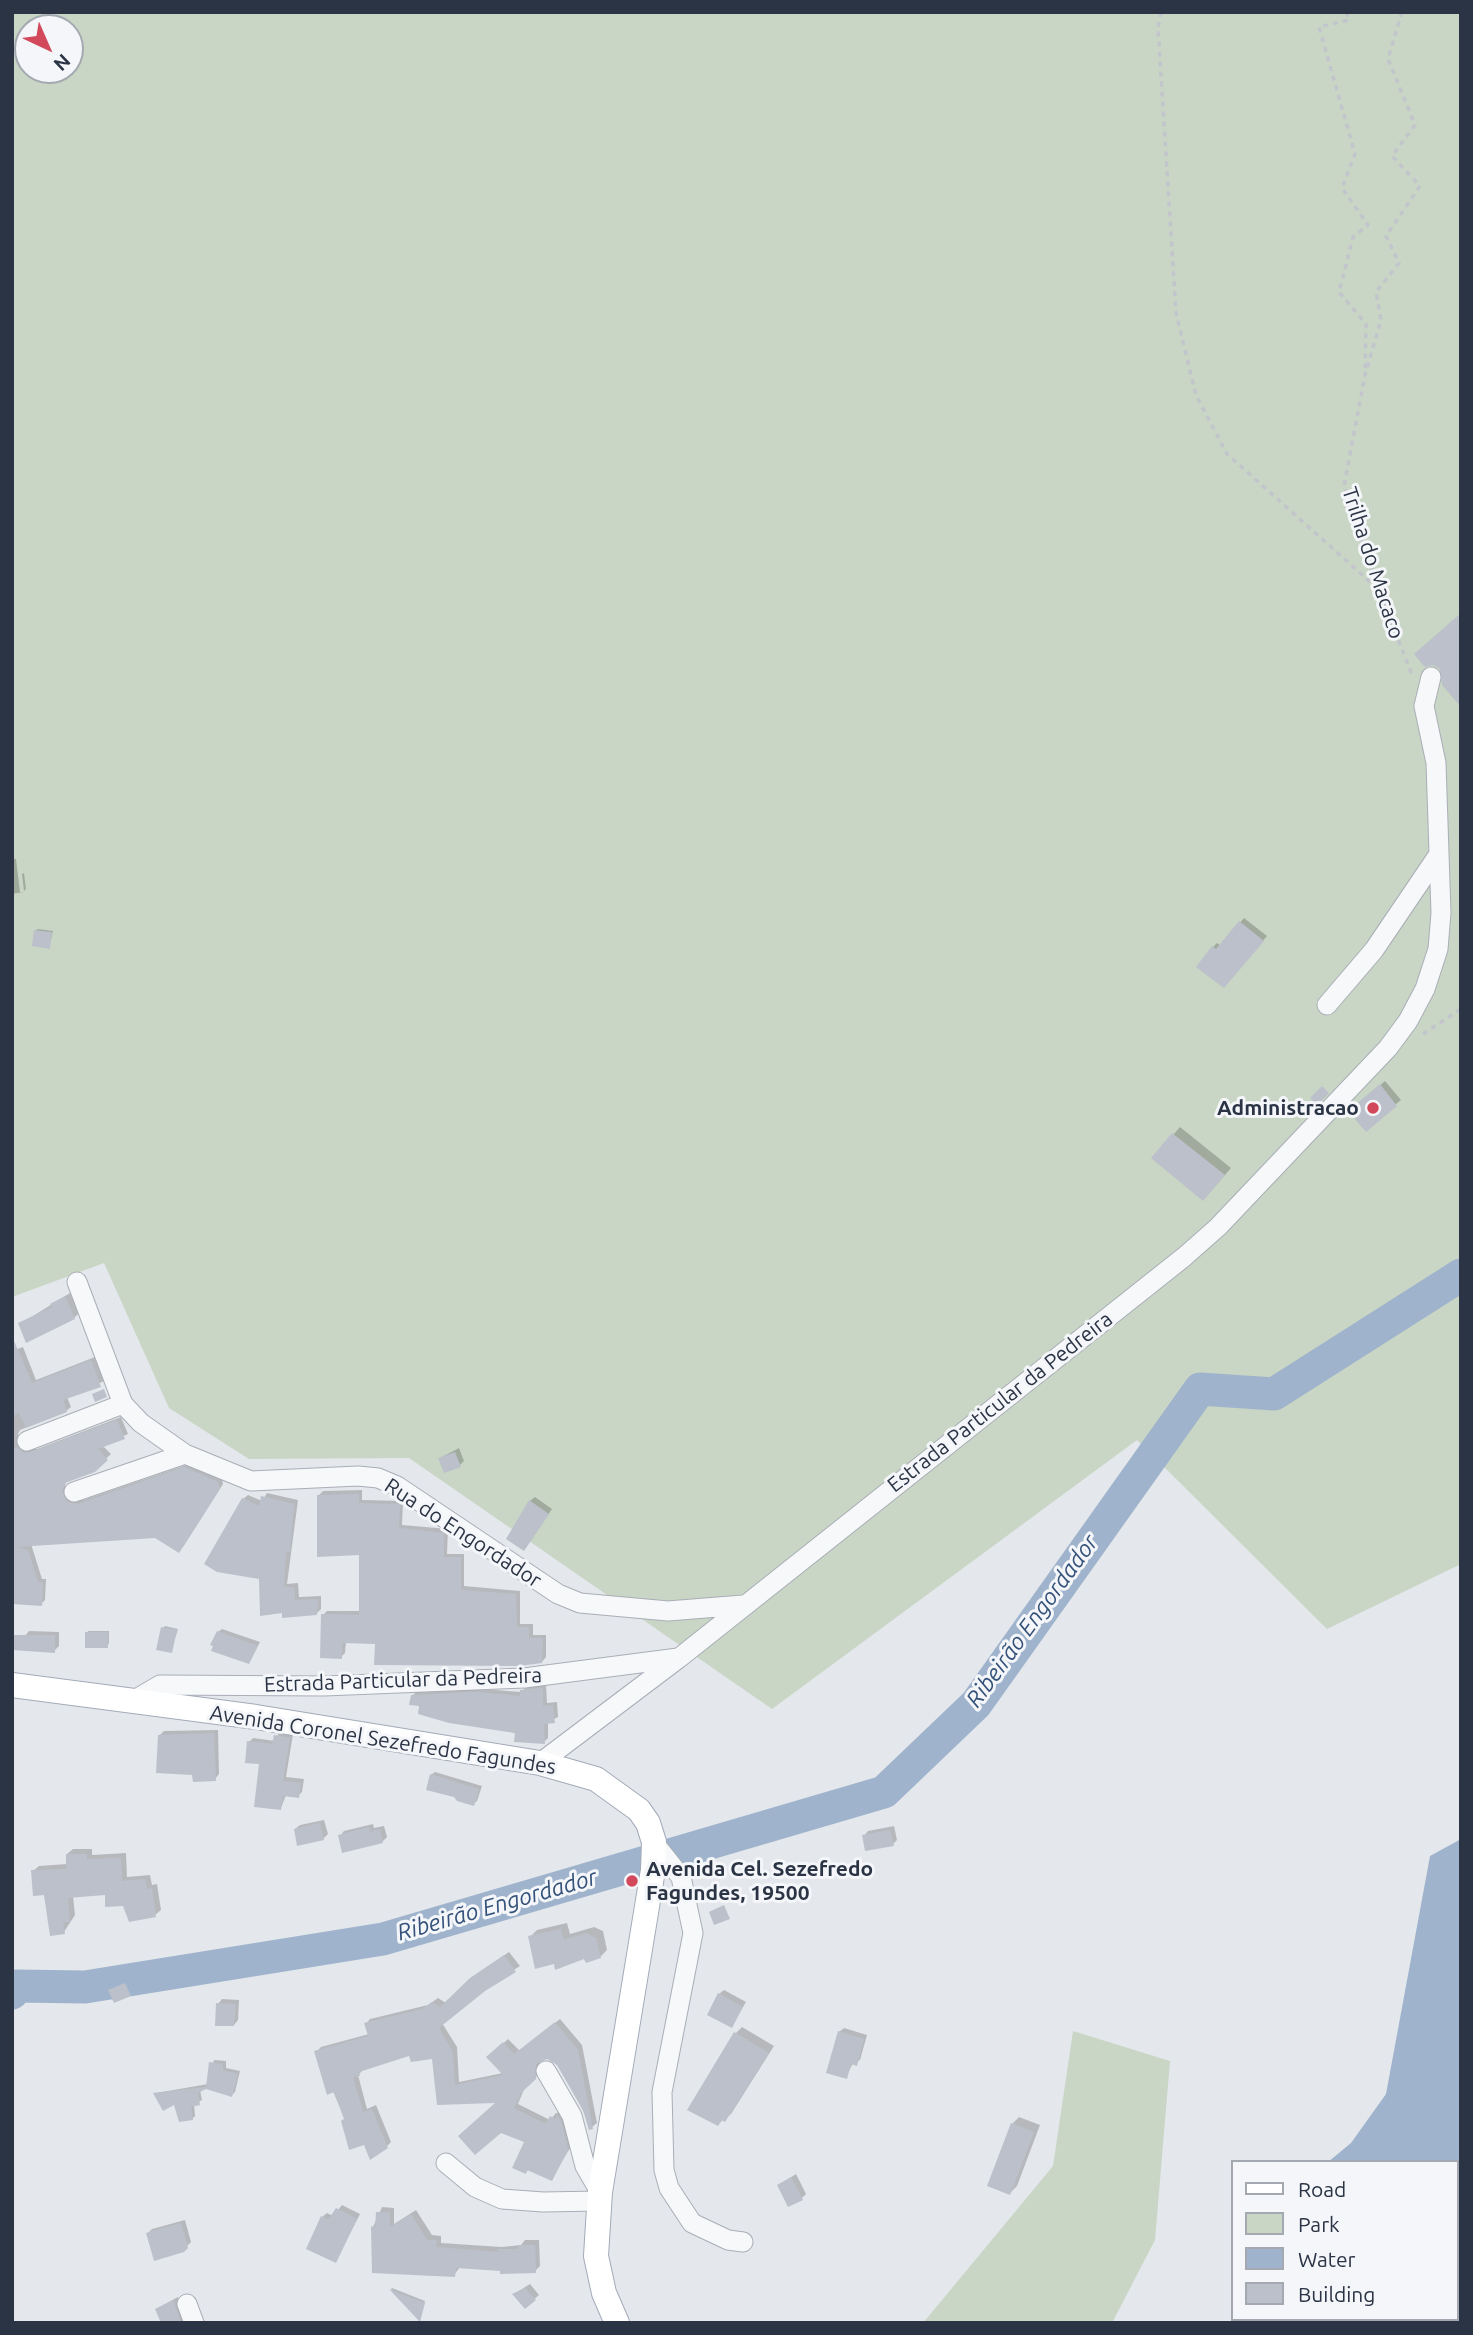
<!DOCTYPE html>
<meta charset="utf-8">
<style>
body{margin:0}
#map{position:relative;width:1473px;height:2335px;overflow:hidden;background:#e4e7ec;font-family:Ubuntu,sans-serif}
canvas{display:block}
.frame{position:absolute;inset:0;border:14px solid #2b3445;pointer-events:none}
.legend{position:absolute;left:1231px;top:2160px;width:228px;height:161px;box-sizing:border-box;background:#f4f6f9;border:2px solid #a4a8b1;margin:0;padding:9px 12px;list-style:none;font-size:21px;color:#2b3445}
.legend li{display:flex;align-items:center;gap:14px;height:35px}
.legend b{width:35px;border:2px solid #a4a8b1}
.north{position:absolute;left:14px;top:14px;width:70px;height:70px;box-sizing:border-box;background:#f4f6f9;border:2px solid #a4a8b1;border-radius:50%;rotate:136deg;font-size:19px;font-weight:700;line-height:28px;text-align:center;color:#2b3445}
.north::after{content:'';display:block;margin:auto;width:24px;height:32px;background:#d1495b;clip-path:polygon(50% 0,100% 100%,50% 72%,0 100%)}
</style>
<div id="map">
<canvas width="1473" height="2335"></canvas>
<div class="frame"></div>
<ul class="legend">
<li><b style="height:9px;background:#fff"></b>Road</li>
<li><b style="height:19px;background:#c9d6c5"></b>Park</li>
<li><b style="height:19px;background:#9fb4cc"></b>Water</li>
<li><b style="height:19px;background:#bbc0ca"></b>Building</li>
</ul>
<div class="north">N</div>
</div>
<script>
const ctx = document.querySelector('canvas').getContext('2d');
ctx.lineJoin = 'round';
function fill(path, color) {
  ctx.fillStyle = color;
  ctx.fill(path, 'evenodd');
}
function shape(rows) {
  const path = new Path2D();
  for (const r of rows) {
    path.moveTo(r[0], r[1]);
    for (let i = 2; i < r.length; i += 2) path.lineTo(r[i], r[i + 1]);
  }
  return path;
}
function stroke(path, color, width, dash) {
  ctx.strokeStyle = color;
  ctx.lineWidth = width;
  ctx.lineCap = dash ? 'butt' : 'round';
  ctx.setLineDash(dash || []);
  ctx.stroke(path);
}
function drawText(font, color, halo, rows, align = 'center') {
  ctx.font = font + ' Ubuntu,sans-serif';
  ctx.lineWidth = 6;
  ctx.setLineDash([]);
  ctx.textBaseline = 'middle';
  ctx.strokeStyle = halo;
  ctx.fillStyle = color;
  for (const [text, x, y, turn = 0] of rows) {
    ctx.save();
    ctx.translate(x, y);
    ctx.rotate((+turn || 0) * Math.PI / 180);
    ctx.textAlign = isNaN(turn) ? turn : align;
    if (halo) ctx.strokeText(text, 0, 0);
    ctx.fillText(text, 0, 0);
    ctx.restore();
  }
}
fill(shape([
 [12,12,1461,12,1461,1564,1327,1629,1137,1440,772,1709,409,1458,249,1459,169,1408,104,1263,12,1297],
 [28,28,70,28,70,70,28,70],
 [1073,2031,1170,2061,1155,2240,1112,2323,923,2323,1053,2166]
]), '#c9d6c5');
fill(shape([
 [1461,1839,1461,2323,1280,2323,1281,2319,1457,2319,1457,2162,1328,2162,1351,2143,1386,2094,1430,1856]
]), '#9fb4cc');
fill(shape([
 [12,859,16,859,20,892,23,892,12,894],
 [24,873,26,889,24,891,22,874],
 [1244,918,1267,936,1228,981,1213,947,1217,943,1221,946],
 [38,929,53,931,49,947,36,930],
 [1385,1081,1401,1100,1366,1129,1355,1107],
 [1180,1127,1231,1168,1210,1192,1153,1158],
 [70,1293,79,1313,74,1318,20,1324],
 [23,1347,36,1380,95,1357,104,1381,67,1397,71,1407,66,1411,20,1430,18,1434,23,1446,37,1449,121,1417,128,1434,102,1445,111,1454,94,1470,67,1481,65,1485,71,1498,83,1500,189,1464,222,1479,223,1484,183,1547,156,1536,31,1544,42,1579,46,1579,45,1600,41,1604,12,1597,12,1351],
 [459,1448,464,1461,460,1465,440,1458],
 [362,1490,362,1500,403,1501,402,1525,448,1529,447,1554,464,1554,464,1586,520,1591,520,1624,533,1624,533,1635,546,1635,546,1657,542,1662,376,1642,346,1642,345,1653,341,1657,323,1615,327,1611,361,1611,360,1553,319,1495,323,1491],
 [267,1493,298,1500,287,1584,298,1583,299,1597,321,1596,321,1609,317,1613,284,1616,260,1578,243,1499,248,1495,262,1501],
 [535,1497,552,1509,528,1544,530,1501],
 [165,1626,178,1629,171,1651,163,1628],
 [222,1629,260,1642,249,1662,218,1632],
 [29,1631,59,1632,59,1646,54,1651,25,1636],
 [88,1631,109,1631,109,1644,87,1633],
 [546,1685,547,1703,557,1702,558,1717,548,1722,548,1738,544,1742,421,1705,412,1696,417,1691,482,1689,521,1692,526,1687],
 [218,1730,219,1774,215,1779,193,1774,160,1735,164,1731],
 [279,1732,293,1734,286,1777,304,1779,302,1792,298,1796,286,1795,281,1808,249,1742,253,1738,275,1741],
 [435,1772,482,1786,477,1801,473,1804,431,1775],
 [324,1820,328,1834,323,1839,295,1829,300,1825],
 [373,1824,374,1828,384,1826,387,1837,382,1842,340,1836,344,1831],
 [894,1826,897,1840,893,1844,864,1836,868,1831],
 [73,1849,92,1849,92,1855,126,1853,127,1877,150,1875,152,1885,157,1884,161,1910,155,1915,106,1894,73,1896,75,1915,64,1932,33,1871,39,1866,67,1864,67,1854],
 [567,1923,570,1934,594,1927,603,1931,607,1950,600,1957,556,1962,530,1937,537,1930],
 [509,1952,520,1966,484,1989,442,2023,457,2047,459,2082,503,2073,493,2053,508,2039,520,2051,560,2019,582,2045,597,2123,592,2127,558,2064,545,2057,540,2060,540,2073,525,2087,518,2104,550,2120,556,2113,563,2112,572,2145,551,2179,529,2169,526,2172,527,2142,499,2101,439,2103,434,2057,410,2054,363,2070,358,2075,367,2109,376,2105,391,2142,386,2147,365,2143,345,2119,316,2052,321,2047,369,2034,366,2024,370,2019,428,2005,438,1998,446,2003,477,1974],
 [724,1990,746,2002,732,2025,719,1994],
 [222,1999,239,2000,238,2020,234,2025,218,2004],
 [742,2027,774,2046,731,2114,718,2124,736,2033],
 [844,2028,867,2035,860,2060,853,2063,846,2077,839,2032],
 [214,2060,226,2061,226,2068,240,2071,235,2092,232,2095,206,2087,200,2090,202,2100,194,2104,195,2116,192,2119,175,2103,156,2093,208,2084],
 [1019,2117,1040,2125,1017,2186,1010,2193,1012,2124],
 [796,2174,806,2194,802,2198,779,2185],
 [342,2205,360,2214,336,2261,322,2217,327,2213,333,2216],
 [382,2207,394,2208,394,2224,416,2210,432,2235,441,2236,441,2243,502,2247,521,2245,525,2240,539,2240,540,2266,535,2271,460,2267,454,2275,374,2272,373,2227],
 [185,2220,191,2242,183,2250,148,2233,152,2229],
 [530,2284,539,2295,525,2307,514,2294],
 [392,2288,425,2301,420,2319,391,2289],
 [178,2297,187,2323,164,2323,158,2308]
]), '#0003');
stroke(shape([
 [12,1993,16,1986,85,1987,383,1939,884,1792,976,1704,1200,1389,1274,1394,1461,1275]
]), '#9fb4cc', 33);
fill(shape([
 [1461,613,1461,707,1442,685,1440,669,1433,665,1425,667,1414,654],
 [1239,921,1264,941,1224,988,1196,967,1212,946,1216,949],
 [34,930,52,932,50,949,32,946],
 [1380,1084,1397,1106,1366,1132,1348,1111],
 [1322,1086,1329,1093,1317,1105,1310,1098],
 [1172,1133,1225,1175,1203,1201,1151,1158],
 [65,1296,75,1319,26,1343,18,1323,52,1307,50,1304],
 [12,1336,32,1383,91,1360,101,1387,63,1400,67,1412,26,1428,19,1413,12,1416],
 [104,1389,107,1397,95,1402,92,1394],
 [117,1420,125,1439,98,1449,108,1460,95,1472,65,1483,62,1490,67,1502,78,1504,184,1467,218,1482,220,1489,179,1553,155,1538,17,1547,28,1550,38,1582,43,1582,42,1606,12,1604,12,1450,17,1447,24,1453,31,1452],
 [455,1452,461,1467,444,1473,438,1458],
 [359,1494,359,1503,400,1504,399,1528,444,1533,444,1557,461,1557,461,1590,516,1594,517,1627,529,1627,529,1638,543,1638,542,1663,519,1666,374,1665,375,1644,342,1643,342,1659,320,1658,321,1614,359,1615,359,1555,317,1557,317,1495],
 [261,1496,294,1504,290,1552,286,1552,284,1587,294,1587,295,1600,318,1599,317,1615,282,1618,282,1613,260,1616,259,1579,217,1572,204,1564,242,1498,259,1506],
 [529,1500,549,1514,524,1551,506,1539],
 [161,1627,177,1630,172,1653,156,1650],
 [217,1631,258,1646,249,1664,211,1651,213,1646,210,1645],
 [85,1632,108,1632,108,1648,85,1648],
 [12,1635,55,1635,55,1653,12,1650],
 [543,1688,543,1706,553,1705,555,1723,544,1724,545,1744,514,1742,515,1733,449,1723,418,1714,419,1706,409,1705,411,1695,477,1692,520,1696,520,1690],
 [214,1733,216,1781,193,1782,192,1775,156,1773,158,1735],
 [274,1735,290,1738,283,1781,301,1783,299,1798,283,1796,281,1810,254,1807,259,1764,245,1763,247,1741,272,1744],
 [430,1774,479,1789,474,1806,457,1801,454,1797,426,1790],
 [320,1823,324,1840,297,1846,294,1829],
 [369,1827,370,1832,380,1829,383,1843,342,1853,338,1835],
 [890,1830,894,1846,865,1851,862,1835],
 [66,1854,87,1854,87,1859,121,1858,122,1881,145,1879,147,1889,152,1888,156,1917,129,1922,123,1906,105,1907,105,1895,68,1898,70,1922,63,1922,65,1934,50,1936,44,1895,33,1896,31,1870,66,1869],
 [724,1905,730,1919,714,1925,709,1912],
 [561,1929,564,1940,586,1933,596,1938,601,1958,586,1963,584,1959,555,1970,554,1964,535,1969,528,1936],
 [504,1955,516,1972,485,1991,439,2028,453,2052,455,2085,503,2075,486,2057,503,2042,514,2054,555,2022,578,2050,593,2129,589,2130,583,2110,557,2065,547,2059,536,2064,536,2079,521,2093,514,2108,546,2124,550,2116,555,2119,557,2115,561,2121,568,2150,552,2181,527,2170,526,2174,512,2168,524,2142,501,2133,475,2155,458,2136,495,2103,437,2105,432,2059,411,2062,409,2056,359,2072,360,2076,353,2077,363,2112,372,2109,388,2148,370,2160,364,2145,349,2150,341,2121,344,2119,334,2092,327,2095,314,2051,368,2036,364,2023,422,2009,432,2002,440,2007,470,1978],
 [125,1983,131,1996,114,2003,108,1990],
 [718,1993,743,2007,732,2028,707,2015],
 [216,2003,236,2004,234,2026,215,2026],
 [838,2031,864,2039,857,2066,851,2064,847,2079,826,2073],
 [734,2032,769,2053,725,2122,722,2120,718,2126,687,2110],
 [209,2062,223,2064,223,2070,238,2074,232,2097,206,2089,198,2093,200,2105,191,2107,193,2120,179,2122,174,2105,163,2111,153,2093,206,2087],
 [1011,2123,1034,2132,1010,2195,987,2186],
 [791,2177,803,2200,788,2207,777,2185],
 [336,2208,357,2219,336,2263,306,2249,321,2216,328,2220],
 [376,2212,390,2212,390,2227,411,2214,427,2240,437,2240,436,2247,498,2252,498,2249,518,2249,518,2245,535,2245,536,2273,500,2274,500,2271,456,2268,455,2277,372,2273,371,2226,375,2228],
 [181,2223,188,2248,184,2252,154,2261,146,2233],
 [525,2288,536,2300,525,2309,512,2294],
 [389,2289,425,2303,420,2322],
 [173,2300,181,2323,161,2323,155,2309]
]), '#bbc0ca');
const minor = shape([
 [1327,1005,1374,950,1439,854],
 [77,1282,123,1404,141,1423,185,1454,251,1481,358,1476,378,1478,397,1486,558,1594,580,1603,668,1611,743,1605],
 [27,1441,123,1404],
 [74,1492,185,1454],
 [131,1702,160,1685,324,1686,524,1678,678,1658],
 [540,1763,679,1658,1184,1257,1218,1227,1388,1048,1408,1021,1425,989,1438,949,1441,913,1436,763,1424,706,1431,677],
 [654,1843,681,1877,693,1933,662,2092,664,2170,669,2188,692,2223,728,2240,743,2242],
 [546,2071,572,2116,585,2166,600,2192],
 [446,2163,475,2187,502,2199,543,2202,599,2201],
 [187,2304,194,2323]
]);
const major = shape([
 [12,1685,256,1717,540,1763,596,1779,639,1810,648,1823,654,1842,653,1870,600,2192,596,2256,604,2293,617,2323]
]);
stroke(minor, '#a9aeb7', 21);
stroke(major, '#a3abb8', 26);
stroke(shape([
 [1161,12,1158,28,1176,313,1196,395,1227,454,1377,588],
 [1346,12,1349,20,1319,27,1355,154,1342,188,1368,225,1353,237,1339,292,1366,324,1365,369],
 [1402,12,1388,59,1415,125,1392,156,1420,186,1386,236,1399,263,1376,292,1381,320,1365,375,1344,486,1379,590,1412,675],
 [1423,1034,1461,1009]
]), '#c2c5cb', 3.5, [5, 5]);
stroke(minor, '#f7f8fa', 19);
stroke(major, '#fff', 24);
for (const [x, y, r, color] of [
 [1373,1108,7,"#d1495b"],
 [632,1881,7,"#d1495b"]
]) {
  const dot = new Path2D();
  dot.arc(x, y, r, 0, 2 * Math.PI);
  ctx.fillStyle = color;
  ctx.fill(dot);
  stroke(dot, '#f4f6f9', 2.5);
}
drawText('21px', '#2b3445', '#f4f6f9', [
 ["Trilha do Macaco",1373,563,72],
 ["Estrada Particular da Pedreira",1000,1402,-38],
 ["Rua do Engordador",463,1533,33],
 ["Estrada Particular da Pedreira",403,1680,-2],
 ["Avenida Coronel Sezefredo Fagundes",383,1740,9]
]);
drawText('bold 21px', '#2b3445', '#f4f6f9', [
 ["Administracao",1359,1108],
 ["Avenida Cel. Sezefredo",646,1869,"left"],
 ["Fagundes, 19500",646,1893,"left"]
], 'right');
drawText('italic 23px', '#34527a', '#f4f6f9', [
 ["Ribeirão Engordador",1032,1621,-54],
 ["Ribeirão Engordador",497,1905,-16]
]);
</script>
